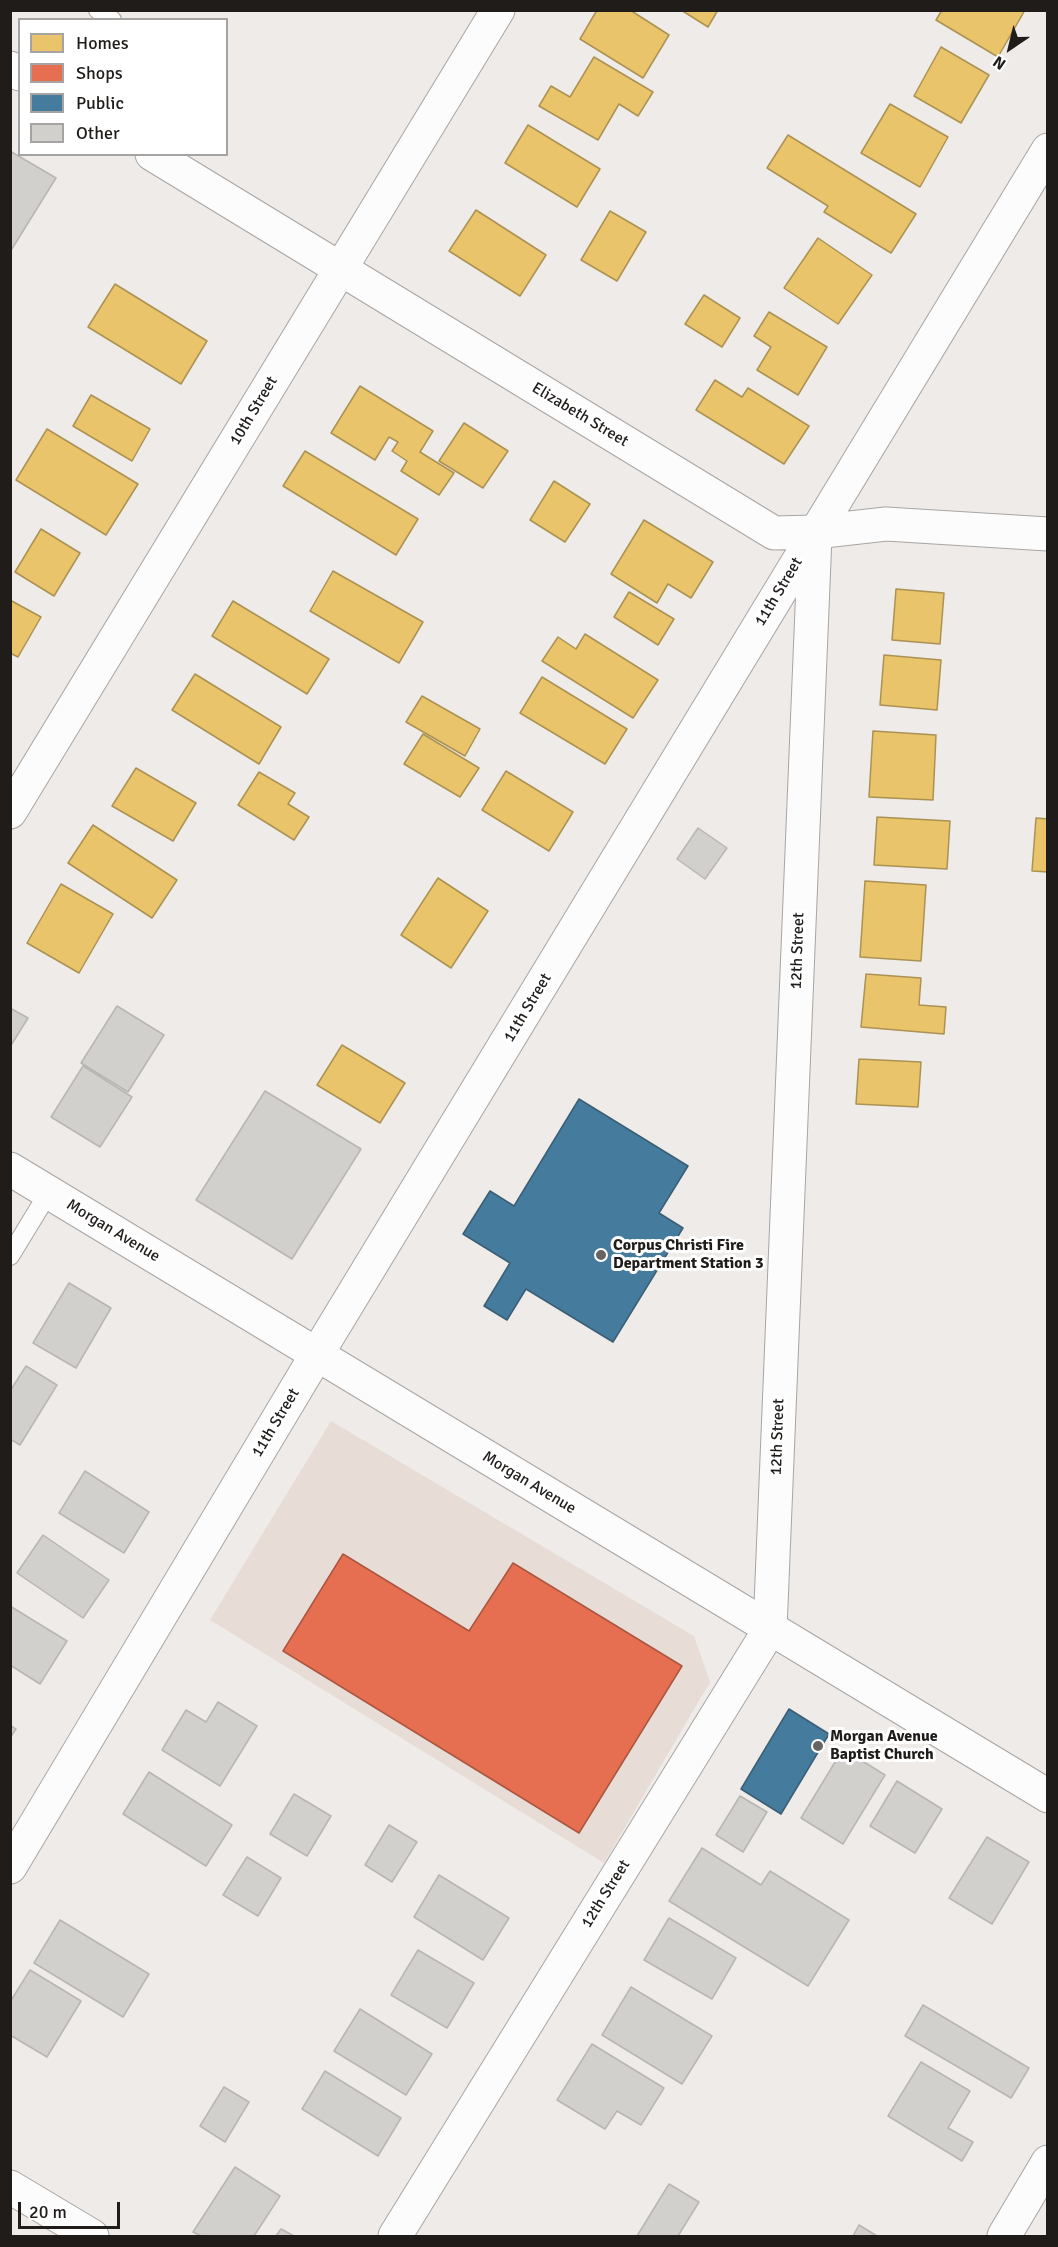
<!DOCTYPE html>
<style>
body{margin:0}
#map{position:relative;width:1058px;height:2247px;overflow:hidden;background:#eeebe8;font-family:Signika,sans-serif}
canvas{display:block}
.frame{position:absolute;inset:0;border:12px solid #1f1c1a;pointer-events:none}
.legend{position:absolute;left:18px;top:18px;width:210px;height:138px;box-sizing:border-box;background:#fff;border:2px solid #a5a4a3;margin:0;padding:8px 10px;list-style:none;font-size:18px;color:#1f1c1a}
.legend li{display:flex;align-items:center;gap:12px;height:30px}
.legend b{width:30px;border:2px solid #a5a4a3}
.north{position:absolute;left:980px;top:18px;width:60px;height:60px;-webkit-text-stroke:4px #fff;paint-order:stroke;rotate:215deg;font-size:16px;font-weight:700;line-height:24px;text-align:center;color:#1f1c1a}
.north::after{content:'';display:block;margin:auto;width:21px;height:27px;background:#1f1c1a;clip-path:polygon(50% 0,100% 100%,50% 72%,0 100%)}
.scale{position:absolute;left:18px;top:2202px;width:102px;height:27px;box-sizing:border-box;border:3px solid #1f1c1a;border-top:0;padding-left:8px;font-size:18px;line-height:21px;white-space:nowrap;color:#1f1c1a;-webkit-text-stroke:4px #fff;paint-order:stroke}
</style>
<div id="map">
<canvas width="1058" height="2247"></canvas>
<div class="frame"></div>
<ul class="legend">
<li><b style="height:16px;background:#e9c46a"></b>Homes</li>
<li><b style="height:16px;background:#e76f51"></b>Shops</li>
<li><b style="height:16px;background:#457b9d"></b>Public</li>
<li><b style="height:16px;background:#d2d0cd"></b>Other</li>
</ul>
<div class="north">N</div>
<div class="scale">20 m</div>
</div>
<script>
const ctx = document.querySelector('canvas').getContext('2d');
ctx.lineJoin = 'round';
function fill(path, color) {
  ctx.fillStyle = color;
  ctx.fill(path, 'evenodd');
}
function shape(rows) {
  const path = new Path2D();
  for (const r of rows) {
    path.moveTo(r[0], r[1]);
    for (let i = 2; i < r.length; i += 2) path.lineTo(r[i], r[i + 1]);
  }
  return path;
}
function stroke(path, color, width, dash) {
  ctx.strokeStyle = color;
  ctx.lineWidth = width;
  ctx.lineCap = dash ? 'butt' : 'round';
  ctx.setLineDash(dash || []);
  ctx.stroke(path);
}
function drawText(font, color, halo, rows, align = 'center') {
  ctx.font = font + ' Signika,sans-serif';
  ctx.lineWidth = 6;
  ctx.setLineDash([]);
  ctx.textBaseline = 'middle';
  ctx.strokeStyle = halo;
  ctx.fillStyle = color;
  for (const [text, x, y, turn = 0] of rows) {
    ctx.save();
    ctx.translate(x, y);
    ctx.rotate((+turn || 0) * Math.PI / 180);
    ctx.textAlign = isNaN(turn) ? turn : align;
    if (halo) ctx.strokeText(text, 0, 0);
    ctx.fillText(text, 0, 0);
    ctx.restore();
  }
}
fill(shape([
 [331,1421,694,1636,710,1682,604,1863,210,1620]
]), '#e7ddd6');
const homes = shape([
 [597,10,630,10,669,35,643,78,580,39,597,10],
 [681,10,718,10,708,27,681,10],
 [942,10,1025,10,998,57,936,20,942,10],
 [941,47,989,75,961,123,914,96,941,47],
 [594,57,653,92,638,116,619,104,598,140,539,106,551,86,570,97,594,57],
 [890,104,948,137,920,187,861,153,890,104],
 [528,125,600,169,577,207,505,163,528,125],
 [788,135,916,214,891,253,824,212,828,206,767,168,788,135],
 [476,210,546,255,520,296,449,251,476,210],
 [610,211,646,232,617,281,581,260,610,211],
 [818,238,872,275,838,324,784,288,818,238],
 [115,284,207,341,181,384,88,327,115,284],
 [704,295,740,318,722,347,685,324,704,295],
 [769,312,827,347,798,395,757,370,771,347,754,336,769,312],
 [715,380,742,397,748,388,809,426,784,464,696,410,715,380],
 [360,386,433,431,420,452,454,473,439,495,401,471,407,461,392,451,398,442,389,437,375,460,331,433,360,386],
 [91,395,150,429,132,461,73,426,91,395],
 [464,423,508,451,483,488,439,461,464,423],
 [47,429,138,484,106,535,16,480,47,429],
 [305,451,418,519,396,555,283,486,305,451],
 [554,481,590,504,565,542,530,520,554,481],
 [644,520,713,562,691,598,668,584,657,603,611,574,644,520],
 [41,529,80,553,54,596,15,572,41,529],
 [333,571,423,622,399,663,310,611,333,571],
 [896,589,944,593,940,644,892,640,896,589],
 [629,592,674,619,658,645,614,617,629,592],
 [10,600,41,617,18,657,10,653,10,600],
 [233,601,329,659,307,694,212,636,233,601],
 [585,634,658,680,633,718,542,661,558,637,576,649,585,634],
 [884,655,941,660,937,710,880,705,884,655],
 [195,674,281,727,259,764,172,710,195,674],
 [542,677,627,729,605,764,520,713,542,677],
 [422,696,480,729,465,756,406,722,422,696],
 [873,731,936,735,933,800,869,797,873,731],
 [423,734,479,768,460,797,404,764,423,734],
 [136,768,196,803,173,841,112,806,136,768],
 [506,771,573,812,549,851,482,810,506,771],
 [259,772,295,793,288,804,309,817,294,840,238,805,259,772],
 [877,817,950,821,947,869,874,865,877,817],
 [1036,818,1048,819,1048,872,1032,871,1036,818],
 [93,825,177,880,152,918,68,863,93,825],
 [438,878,488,911,451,968,401,935,438,878],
 [865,881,926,885,921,961,860,957,865,881],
 [61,884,113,914,79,973,27,943,61,884],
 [866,974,921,978,919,1005,946,1007,944,1034,861,1027,866,974],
 [342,1045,405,1083,380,1123,317,1085,342,1045],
 [859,1059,921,1062,918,1107,856,1104,859,1059]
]);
fill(homes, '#e9c46a');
stroke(homes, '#ac9252', 1.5);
const shops = shape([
 [343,1554,469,1631,513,1563,682,1666,579,1833,283,1651,343,1554]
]);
fill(shops, '#e76f51');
stroke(shops, '#ab5640', 1.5);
const public = shape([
 [579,1099,688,1166,659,1213,683,1228,613,1342,526,1289,507,1320,484,1306,510,1263,463,1234,490,1191,514,1206,579,1099],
 [789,1709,829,1734,781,1814,741,1789,789,1709]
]);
fill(public, '#457b9d');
stroke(public, '#3a5e76', 1.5);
const building = shape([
 [10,151,56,178,10,252,10,151],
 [698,828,727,848,705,879,677,859,698,828],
 [117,1006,164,1035,128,1092,81,1063,117,1006],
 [10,1008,28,1018,10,1047,10,1008],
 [83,1066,132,1097,100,1147,51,1117,83,1066],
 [265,1091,361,1149,292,1259,196,1200,265,1091],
 [69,1283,111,1308,76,1368,33,1343,69,1283],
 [26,1366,57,1385,20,1445,10,1439,10,1391,26,1366],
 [85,1471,149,1512,124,1553,59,1513,85,1471],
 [43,1535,109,1580,83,1618,17,1573,43,1535],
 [10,1606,67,1641,40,1684,10,1665,10,1606],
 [218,1702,257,1726,220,1786,162,1750,186,1710,206,1722,218,1702],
 [10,1725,16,1729,10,1738,10,1725],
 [843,1749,885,1775,843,1844,801,1818,843,1749],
 [149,1772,232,1825,206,1866,123,1814,149,1772],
 [897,1781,942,1809,915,1853,870,1826,897,1781],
 [294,1794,331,1816,307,1856,270,1834,294,1794],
 [740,1796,767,1812,743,1852,716,1835,740,1796],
 [389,1825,417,1842,392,1882,365,1865,389,1825],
 [987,1837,1029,1862,992,1924,949,1898,987,1837],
 [702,1848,761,1885,770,1871,849,1920,808,1986,669,1901,702,1848],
 [247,1857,281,1878,258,1916,223,1895,247,1857],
 [439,1875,509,1918,483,1960,414,1917,439,1875],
 [669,1918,736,1958,712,1999,644,1960,669,1918],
 [60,1920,149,1974,123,2017,34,1963,60,1920],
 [418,1950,474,1983,447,2028,391,1995,418,1950],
 [30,1970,81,2001,47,2057,10,2035,10,2002,30,1970],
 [631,1987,712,2036,682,2084,602,2035,631,1987],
 [923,2005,1029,2068,1011,2098,905,2036,923,2005],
 [360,2009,432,2054,406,2095,334,2051,360,2009],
 [592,2044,664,2088,641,2125,617,2111,605,2129,557,2100,592,2044],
 [921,2062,970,2091,948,2128,973,2142,962,2161,888,2116,921,2062],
 [325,2071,401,2118,378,2156,302,2109,325,2071],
 [224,2087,249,2102,225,2142,200,2126,224,2087],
 [235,2167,280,2196,254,2236,201,2236,193,2232,235,2167],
 [669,2184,699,2202,678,2236,637,2236,669,2184],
 [859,2225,877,2236,853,2236,859,2225],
 [281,2229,294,2236,276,2236,281,2229]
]);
fill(building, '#d2d0cd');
stroke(building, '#b8b5b3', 1.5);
const service = shape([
 [98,10,112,20],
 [10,1256,49,1192]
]);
const minor = shape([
 [10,68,20,74],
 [152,154,774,533,815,532,886,524,1048,534],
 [10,812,498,10],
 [10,1867,317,1354,1048,150],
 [10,2187,92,2236],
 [395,2236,770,1629,815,536]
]);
const secondary = shape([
 [10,1169,1048,1796],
 [1004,2236,1048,2162]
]);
stroke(service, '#a8a5a3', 20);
stroke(minor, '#a8a5a3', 35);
stroke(secondary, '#a8a5a3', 35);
stroke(service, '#fcfcfc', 18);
stroke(minor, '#fcfcfc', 33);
stroke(secondary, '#fcfcfc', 33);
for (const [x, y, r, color] of [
 [601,1255,6,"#676462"],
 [818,1746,6,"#676462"]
]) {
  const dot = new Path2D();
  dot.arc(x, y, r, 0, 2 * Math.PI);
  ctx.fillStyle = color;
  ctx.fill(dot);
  stroke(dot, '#fff', 2);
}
drawText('16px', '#1f1c1a', '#fff', [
 ["10th Street",254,411,-59],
 ["Elizabeth Street",580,415,31],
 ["11th Street",779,592,-59],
 ["12th Street",798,951,-88],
 ["11th Street",528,1008,-59],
 ["Morgan Avenue",113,1231,31],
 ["11th Street",276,1423,-59],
 ["12th Street",778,1437,-88],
 ["Morgan Avenue",529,1483,31],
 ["12th Street",606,1894,-58]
]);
drawText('bold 16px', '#1f1c1a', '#fff', [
 ["Corpus Christi Fire",613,1246],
 ["Department Station 3",613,1264],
 ["Morgan Avenue",830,1737],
 ["Baptist Church",830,1755]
], 'left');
</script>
